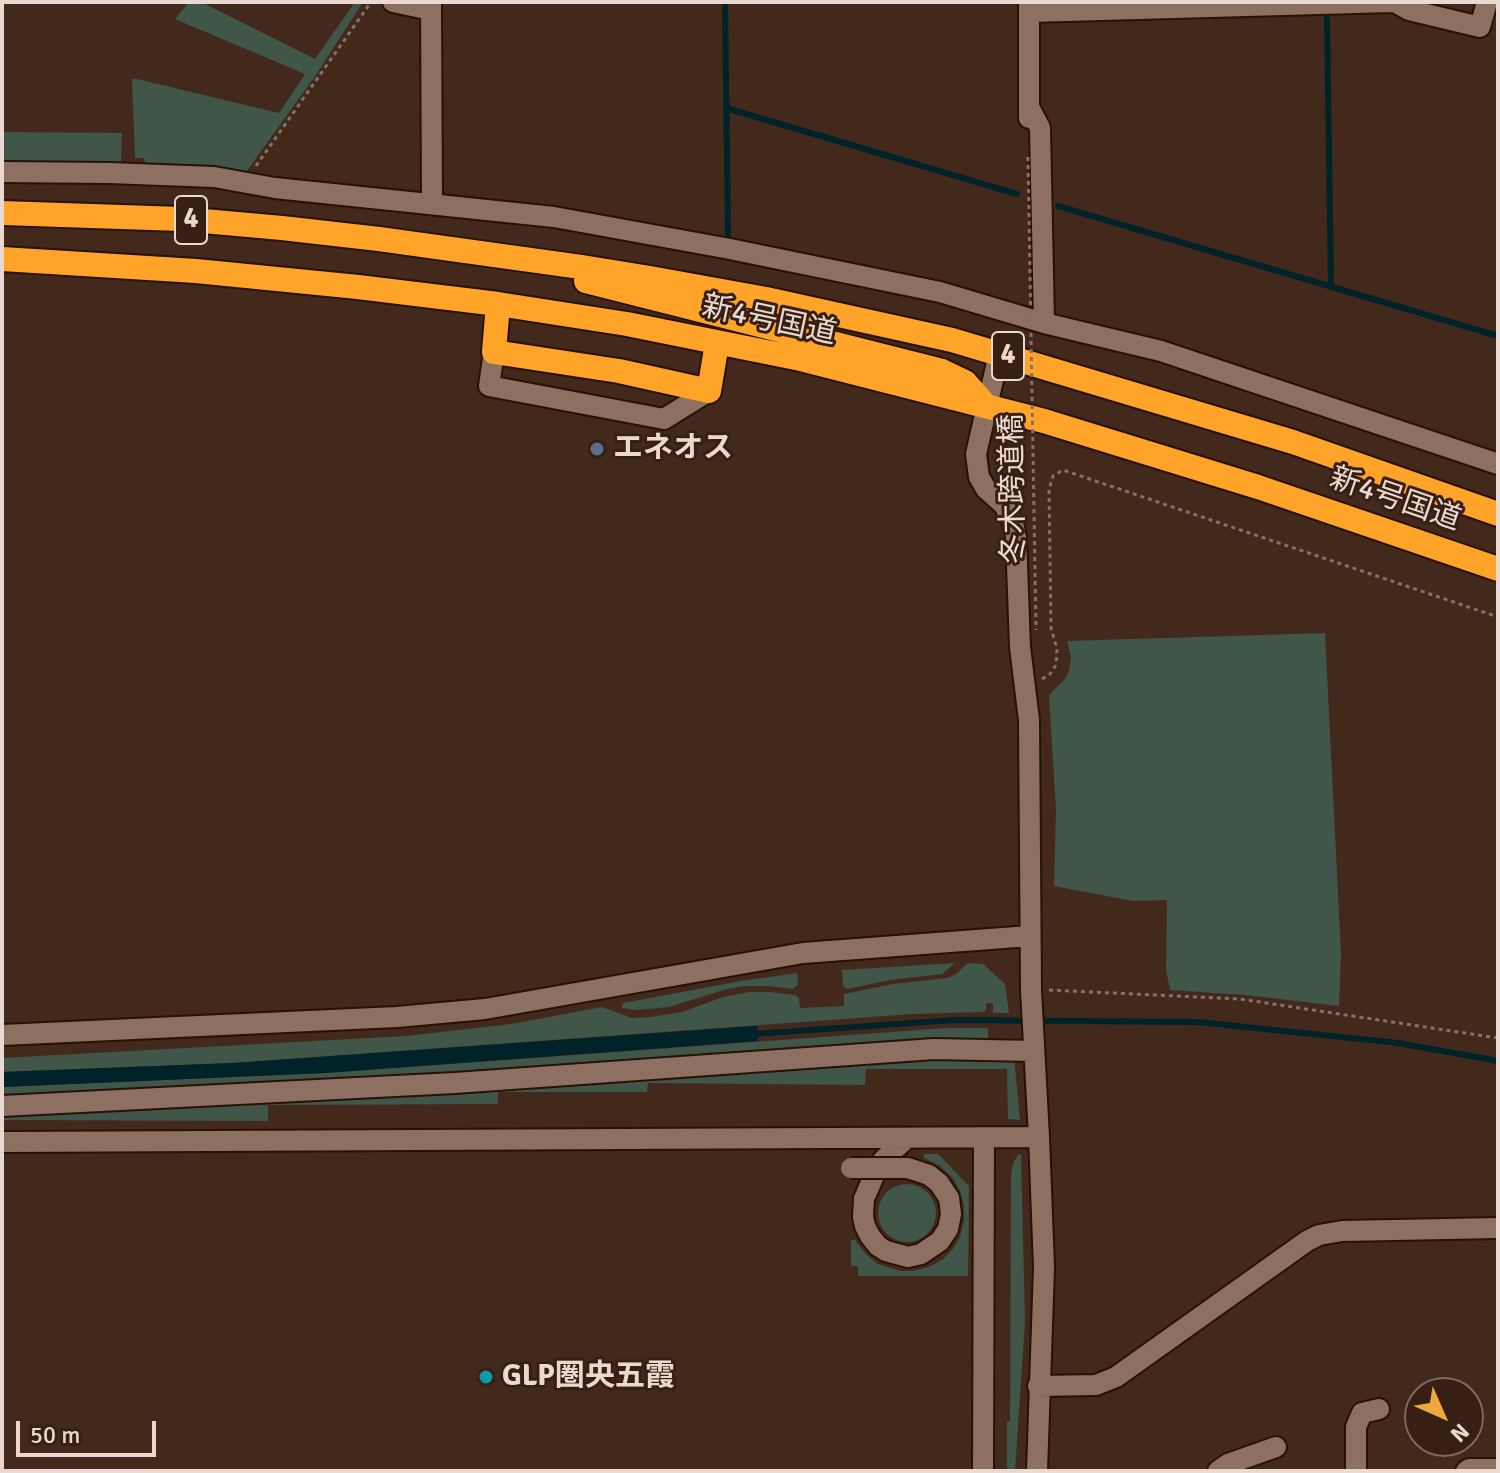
<!DOCTYPE html>
<meta charset="utf-8">
<style>
body{margin:0}
#map{position:relative;width:1500px;height:1473px;overflow:hidden;background:#42291c;font-family:Signika,sans-serif}
canvas{display:block}
.frame{position:absolute;inset:0;border:4px solid #ead9d1;pointer-events:none}
.north{position:absolute;left:1404px;top:1377px;width:80px;height:80px;box-sizing:border-box;background:#381f13;border:2px solid #7f695f;border-radius:50%;rotate:135deg;font-size:22px;font-weight:700;line-height:32px;text-align:center;color:#ead9d1}
.north::after{content:'';display:block;margin:auto;width:28px;height:36px;background:#eda83b;clip-path:polygon(50% 0,100% 100%,50% 72%,0 100%)}
.scale{position:absolute;left:16px;top:1421px;width:140px;height:36px;box-sizing:border-box;border:4px solid #ead9d1;border-top:0;padding-left:10px;font-size:24px;line-height:28px;white-space:nowrap;color:#ead9d1;-webkit-text-stroke:6px #381f13;paint-order:stroke}
</style>
<div id="map">
<canvas width="1500" height="1473"></canvas>
<div class="frame"></div>
<div class="north">N</div>
<div class="scale">50 m</div>
</div>
<script>
const ctx = document.querySelector('canvas').getContext('2d');
ctx.lineJoin = 'round';
function fill(path, color) {
  ctx.fillStyle = color;
  ctx.fill(path, 'evenodd');
}
function shape(rows) {
  const path = new Path2D();
  for (const r of rows) {
    if (r.length === 3) {
      path.moveTo(r[0] + r[2], r[1]);
      path.arc(r[0], r[1], r[2], 0, 2 * Math.PI);
      continue;
    }
    path.moveTo(r[0], r[1]);
    for (let i = 2; i < r.length; i += 2) path.lineTo(r[i], r[i + 1]);
  }
  return path;
}
function stroke(path, color, width, dash) {
  ctx.strokeStyle = color;
  ctx.lineWidth = width;
  ctx.lineCap = dash ? 'butt' : 'round';
  ctx.setLineDash(dash || []);
  ctx.stroke(path);
}
function drawText(font, color, halo, rows, align = 'center') {
  ctx.font = font + ' Signika,"Noto Sans JP",sans-serif';
  ctx.lineWidth = 6;
  ctx.setLineDash([]);
  ctx.textBaseline = 'middle';
  ctx.strokeStyle = halo;
  ctx.fillStyle = color;
  for (const [text, x, y, turn = 0] of rows) {
    ctx.save();
    ctx.translate(x, y);
    ctx.rotate((+turn || 0) * Math.PI / 180);
    ctx.textAlign = isNaN(turn) ? turn : align;
    if (halo) ctx.strokeText(text, 0, 0);
    ctx.fillText(text, 0, 0);
    ctx.restore();
  }
}
fill(shape([
 [189,2,201,2,315,59,355,2,363,2,316,75,244,175,146,166,144,158,135,158,132,79,137,79,279,113,305,74,175,19],
 [2,132,122,133,121,164,2,164],
 [1325,633,1341,954,1339,1006,1245,995,1170,990,1166,970,1167,900,1133,901,1054,886,1056,810,1049,697,1051,693,1065,679,1069,671,1071,657,1067,641],
 [955,963,942,974,890,980,847,989,843,986,842,970],
 [968,963,983,964,1005,984,1009,1013,993,1013,993,1003,986,1003,986,1010,983,1012,913,1014,233,1063,2,1072,2,1058,406,1036,511,1024,602,1007,632,1018,651,1017,682,1012,723,997,749,992,770,992,795,995,799,998,800,1008,844,1006,844,994,893,984,947,978,956,974],
 [797,973,798,984,793,989,768,986,745,986,727,989,669,1007,636,1010,622,1008,623,1003,741,981],
 [946,1028,988,1028,988,1044,2,1101,2,1087,325,1073],
 [935,1054,1014,1056,1020,1120,1008,1119,1007,1069,866,1069,865,1085,648,1083,647,1092,498,1092,498,1104,268,1105,268,1121,2,1120,2,1113],
 [924,1154,938,1154,969,1186,968,1276,858,1276,858,1266,851,1266,851,1240,855,1240,867,1255,878,1264,901,1271,913,1271,929,1267,943,1259,953,1249,960,1237,964,1221,964,1206,960,1191,952,1177,940,1166,924,1158],
 [1021,1154,1025,1322,1015,1471,1007,1471,1007,1422,1010,1421,1011,1176,1013,1163,1018,1155],
 [907,1213,29]
]), '#3f5649');
fill(shape([
 [757,1026,758,1041,325,1073,2,1087,2,1072,233,1063]
]), '#002229');
stroke(shape([
 [725,2,728,236],
 [1327,19,1331,287],
 [726,108,1017,194],
 [1058,206,1498,336],
 [753,1034,955,1020,1198,1022,1398,1043,1498,1061]
]), '#002229', 6);
const minor = shape([
 [393,2,431,10],
 [431,2,432,203],
 [1395,2,1409,10,1480,27,1487,2],
 [1029,12,1392,2],
 [1029,107,1040,128,1044,323],
 [1029,118,1029,2],
 [2,172,109,173,214,177,275,188,554,217,730,249,940,292,1044,323,1161,351,1498,464],
 [494,352,489,386,664,419,709,391],
 [999,354,976,454,979,477,986,489,1004,505,1013,523,1016,537,1020,647,1029,720,1031,990,1039,1137,1044,1267,1037,1471],
 [2,1035,397,1017,485,1009,803,953,1030,936],
 [2,1106,455,1083,934,1049,1034,1051],
 [2,1142,1039,1137],
 [864,1199,875,1173,883,1160,907,1138],
 [1038,1386,1096,1385,1116,1377,1307,1241,1319,1235,1342,1231,1498,1228],
 [983,1471,984,1138],
 [1218,1471,1228,1464,1276,1447],
 [1356,1471,1356,1427,1362,1413,1379,1409],
 [1466,1471,1469,1469,1498,1469]
]);
const highway = shape([
 [2,213,181,219,282,228,379,239,581,267,650,278,766,299,952,340,999,354,1293,442,1498,514],
 [2,259,196,271,358,287,498,304,627,324,801,359,1044,421,1258,487,1498,569],
 [586,281,942,371,965,382,986,406],
 [498,304,494,352,619,371,709,391,717,343]
]);
stroke(minor, '#281105', 24);
stroke(highway, '#281105', 28);
stroke(shape([
 [256,166,371,2],
 [1042,679,1050,674,1056,665,1057,649,1051,628,1049,490,1053,476,1063,470,1498,617],
 [1049,990,1240,999,1498,1038]
]), '#867166', 3, [4, 4]);
stroke(minor, '#8d7061', 20);
stroke(highway, '#ffa329', 24);
const minorBridge = shape([
 [851,1168,908,1168,929,1175,939,1183,949,1198,951,1214,948,1229,940,1241,921,1254,908,1257,886,1251,878,1246,870,1236,865,1226,863,1217,864,1199]
]);
stroke(minorBridge, '#281105', 24, []);
stroke(shape([
 [1028,157,1036,630]
]), '#867166', 3, [4, 4]);
stroke(minorBridge, '#8d7061', 20);
for (const [x, y, r, color] of [
 [597,449,8,"#5c6f8a"],
 [486,1377,8,"#0f9aa8"]
]) {
  const dot = new Path2D();
  dot.arc(x, y, r, 0, 2 * Math.PI);
  ctx.fillStyle = color;
  ctx.fill(dot);
  stroke(dot, '#381f13', 3);
}
for (const [x, y, w] of [
 [191,220,32],
 [1008,356,32]
]) {
  const box = new Path2D();
  box.roundRect(x - w / 2, y - 24, w, 48, 6);
  ctx.fillStyle = '#381f13';
  ctx.fill(box);
  stroke(box, '#ead9d1', 2);
}
drawText('bold 28px', '#ead9d1', null, [
 ["4",191,220],
 ["4",1008,356]
]);
drawText('30px', '#ead9d1', '#381f13', [
 ["新4号国道",769,321,12],
 ["冬木跨道橋",1014,489,-91],
 ["新4号国道",1395,500,19]
]);
drawText('bold 30px', '#ead9d1', '#381f13', [
 ["エネオス",613,449],
 ["GLP圏央五霞",502,1377]
], 'left');
</script>
